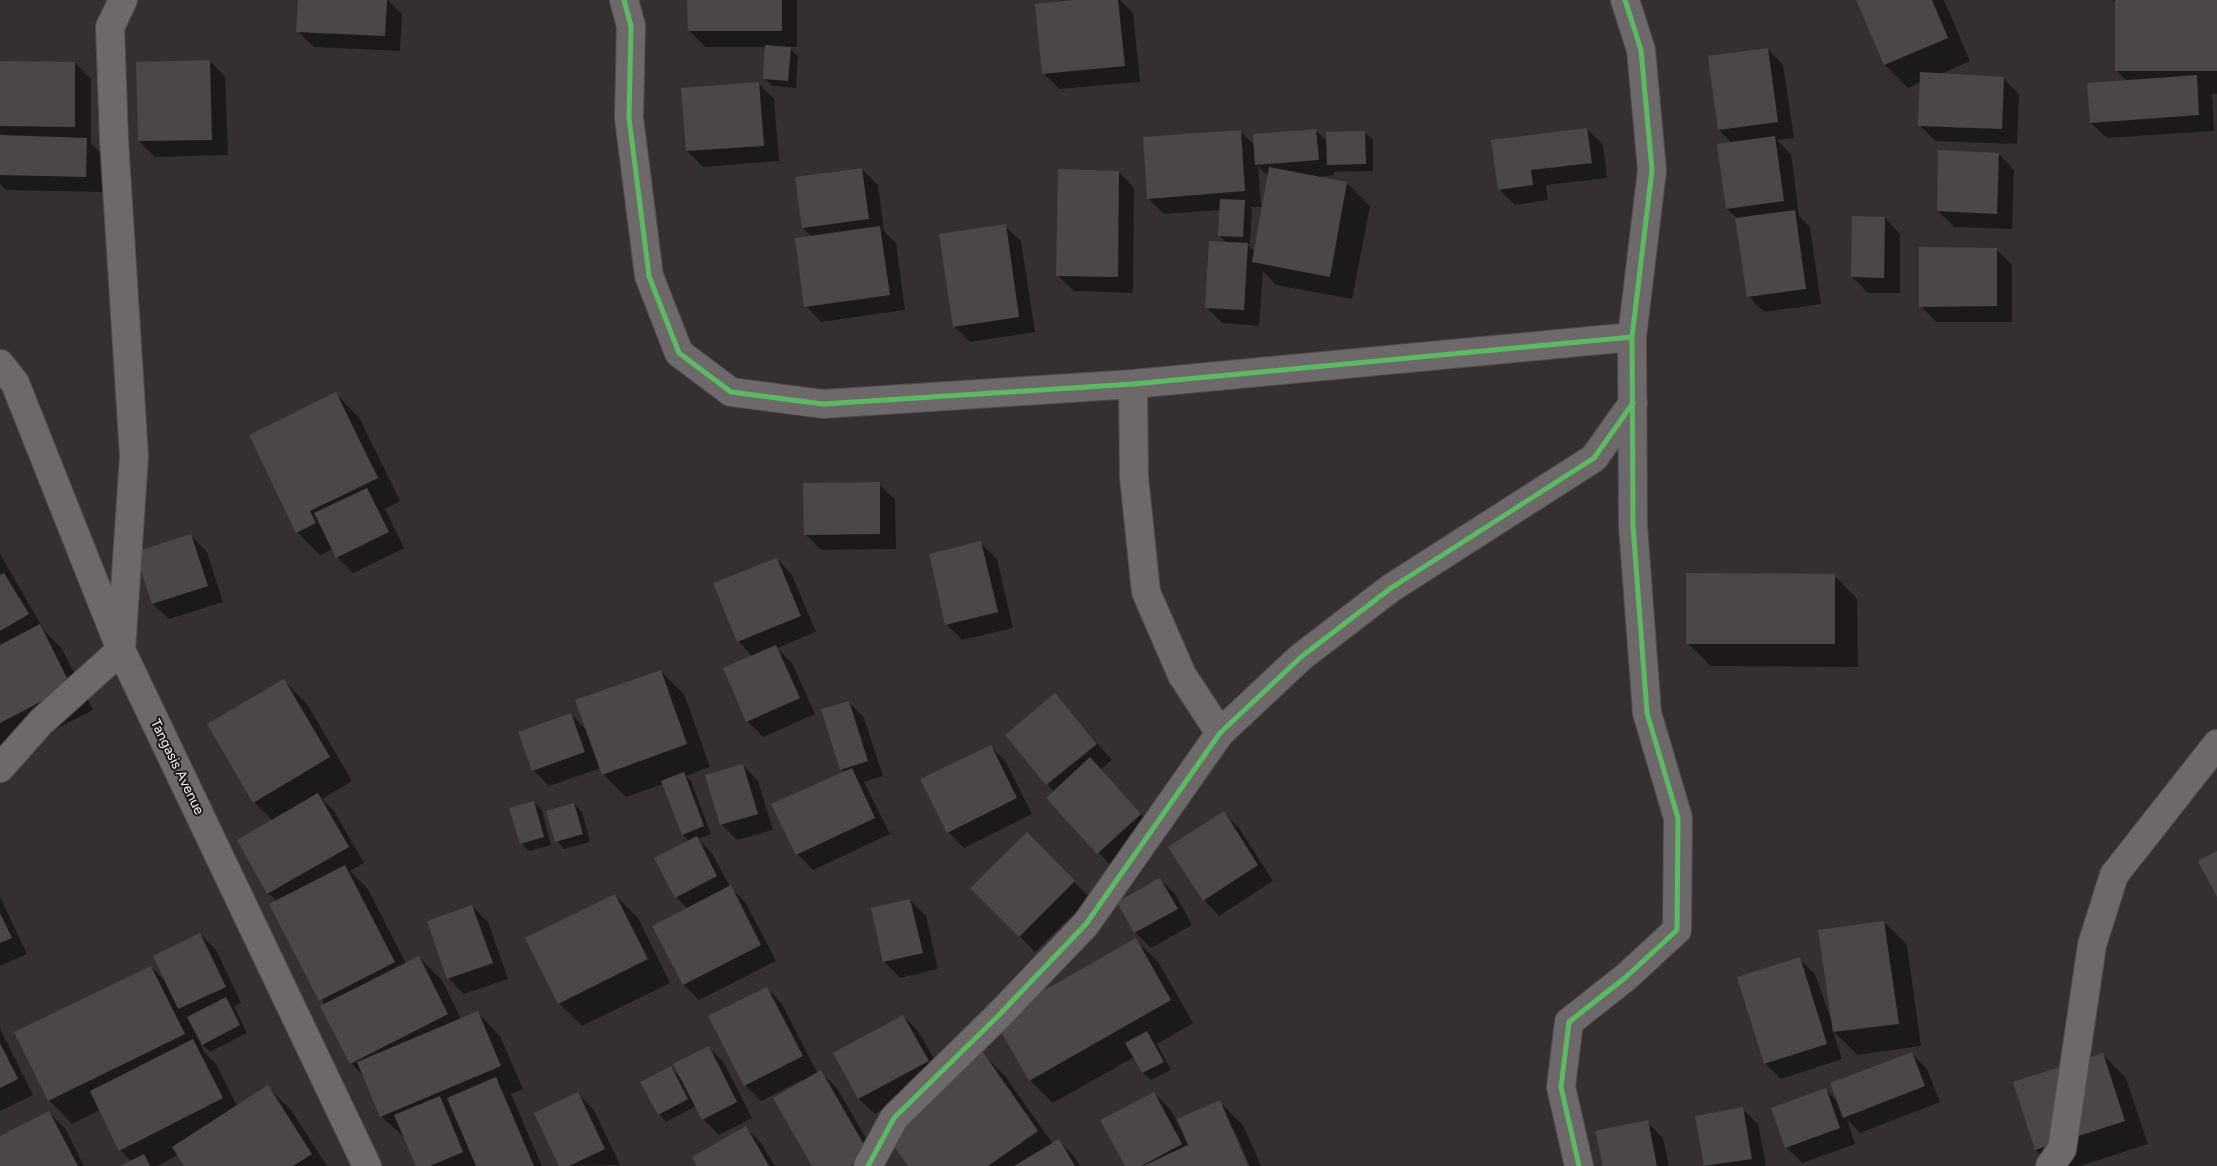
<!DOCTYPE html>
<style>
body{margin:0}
canvas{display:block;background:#352f32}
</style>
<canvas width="2217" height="1166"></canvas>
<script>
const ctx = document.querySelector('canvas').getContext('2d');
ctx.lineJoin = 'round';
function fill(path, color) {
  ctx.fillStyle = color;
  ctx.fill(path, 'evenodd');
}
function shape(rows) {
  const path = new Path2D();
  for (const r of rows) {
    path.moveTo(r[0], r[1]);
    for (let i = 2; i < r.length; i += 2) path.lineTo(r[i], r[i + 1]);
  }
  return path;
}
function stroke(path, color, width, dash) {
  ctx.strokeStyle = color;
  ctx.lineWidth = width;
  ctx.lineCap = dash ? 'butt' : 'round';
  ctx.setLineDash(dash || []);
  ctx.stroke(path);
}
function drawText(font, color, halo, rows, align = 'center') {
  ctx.font = font + ' Figtree,sans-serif';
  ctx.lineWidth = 4;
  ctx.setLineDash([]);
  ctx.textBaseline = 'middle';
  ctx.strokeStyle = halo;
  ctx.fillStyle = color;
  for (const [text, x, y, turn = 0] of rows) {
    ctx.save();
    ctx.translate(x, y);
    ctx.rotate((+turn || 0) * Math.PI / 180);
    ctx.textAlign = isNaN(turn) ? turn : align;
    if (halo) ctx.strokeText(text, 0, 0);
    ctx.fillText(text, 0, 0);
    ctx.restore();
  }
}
fill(shape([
 [299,0,388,0,402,14,400,51,314,47,298,32],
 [689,0,797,0,797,47,789,47,798,56,796,88,772,86,764,78,767,47,705,47,689,31],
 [1086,0,1120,0,1133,13,1140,82,1059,89,1043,73],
 [1857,0,1944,0,1970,61,1939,75,2003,78,2019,94,2017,144,1935,141,1919,125,1921,82,1908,88,1885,65],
 [2112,0,2217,0,2217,94,2212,94,2214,131,2107,138,2091,123,2127,81,2117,71,2117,4],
 [1768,49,1783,65,1794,138,1777,140,1791,154,1799,216,1810,227,1821,304,1764,312,1748,296,1737,218,1727,209,1733,144,1719,130],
 [210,61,225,77,228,155,155,157,139,141],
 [0,62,75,63,91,79,91,143,103,155,102,192,6,190,0,184,0,137,2,137,0,134],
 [758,83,774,99,779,161,703,167,687,151],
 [1587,129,1603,145,1607,178,1546,185,1548,200,1515,205,1499,189],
 [1315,130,1328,142,1365,133,1373,140,1373,171,1334,172,1334,175,1318,177,1347,183,1370,206,1352,299,1276,285,1263,271,1259,326,1222,323,1206,307,1228,244,1219,235,1221,210,1164,214,1148,198,1241,132,1255,146],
 [1258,166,1269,177,1255,252,1247,244,1250,244,1252,209,1250,207,1261,207],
 [1999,154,2014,170,2012,229,1954,227,1938,211],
 [862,169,878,185,884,231,896,243,905,310,821,322,806,306,812,237,803,228],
 [1119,172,1134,188,1133,293,1074,291,1058,276],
 [1885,218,1900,234,1900,293,1868,293,1852,277],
 [1005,226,1021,241,1035,332,970,342,954,326],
 [1996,249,2012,265,2012,322,1936,322,1921,306],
 [336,394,359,417,400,501,385,509,404,548,353,573,337,557,333,549,320,555,297,532],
 [879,484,895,499,896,549,821,550,805,534],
 [191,536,207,552,223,602,169,619,153,604],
 [981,543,997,559,1013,628,962,640,946,624],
 [0,554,44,630,62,649,93,710,0,758],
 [777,559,792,575,816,632,777,648,792,663,815,714,763,737,747,721,753,657,738,641],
 [1834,575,1857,599,1858,667,1711,666,1687,643],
 [661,671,684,694,710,767,686,776,691,781,711,834,698,839,712,853,730,887,746,903,776,961,699,1000,684,985,654,927,688,909,676,897,689,841,683,835,663,784,626,797,603,774,601,768,549,786,533,770,571,714,587,731],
 [284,681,307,704,352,781,322,799,334,811,364,863,350,871,368,889,406,964,419,957,442,980,461,1019,477,1012,500,1036,523,1089,511,1094,542,1166,417,1166,405,1138,381,1116,364,1077,351,1063,277,901,268,893,273,821,254,802],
 [1055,695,1112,760,1100,770,1156,830,1114,869,1048,798,1054,792,1007,735],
 [849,702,864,718,883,776,864,782,890,834,813,870,797,854,844,772,841,769],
 [990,746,1006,762,1032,814,964,848,948,832],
 [743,765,758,781,773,830,737,840,721,824],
 [534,802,542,810,551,845,529,851,521,843],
 [574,804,582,812,590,842,564,849,557,841],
 [1224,813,1239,828,1273,881,1219,916,1204,900],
 [1027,834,1090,898,1035,952,972,888],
 [1160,879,1176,895,1192,925,1151,948,1135,932],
 [615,895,638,918,670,983,582,1026,559,1003],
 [0,897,27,954,0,966],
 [910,900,926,916,938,969,900,978,884,962,872,909],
 [472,906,488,922,508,979,464,994,448,978],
 [1884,922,1907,945,1921,1046,1857,1055,1833,1031,1842,1059,1781,1079,1765,1063,1799,959,1815,974,1833,1025],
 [200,934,216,950,241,1003,234,1006,247,1033,210,1052,199,1041,205,1053,216,1064,237,1106,268,1087,291,1110,327,1166,185,1166,178,1155,157,1166,123,1166,132,1162,120,1150,100,1110,72,1124,49,1100,16,1033,151,967,167,983],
 [1136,940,1159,963,1193,1023,1157,1044,1171,1070,1151,1080,1143,1073,1134,1057,1053,1103,1030,1080],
 [767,988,782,1004,818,1074,821,1072,837,1088,882,1166,813,1166,802,1080,761,1101,745,1085],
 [903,1016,919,1032,944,1077,875,1114,859,1099,835,1053],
 [0,1029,33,1095,0,1111],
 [709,1047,724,1063,752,1118,719,1135,703,1119,696,1106,666,1122,659,1114,671,1068,682,1079],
 [982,1053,1005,1076,1053,1144,1058,1140,1074,1156,1080,1166,909,1166],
 [1911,1053,1927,1069,1940,1102,1860,1133,1847,1119,1855,1144,1802,1163,1786,1147,1826,1090,1839,1103],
 [2103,1055,2126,1078,2148,1144,2080,1166,2053,1166,2036,1150,2015,1082],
 [1154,1093,1170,1109,1182,1131,1220,1102,1243,1125,1261,1166,1250,1166,1233,1128,1230,1128,1247,1166,1126,1166],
 [578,1094,594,1110,620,1165,561,1166],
 [1742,1109,1758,1124,1766,1166,1705,1166,1696,1117],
 [49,1113,65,1128,84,1166,0,1166,0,1138],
 [1647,1122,1663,1138,1669,1166,1604,1166],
 [745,1127,761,1143,775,1166,699,1166]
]), '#0007');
fill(shape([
 [298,0,387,0,385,36,296,32],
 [687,0,782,0,782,31,688,31],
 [1073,0,1118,0,1125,66,1042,74,1035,4],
 [1856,0,1932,0,1948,38,1884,65],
 [2115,0,2217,0,2217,71,2115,71],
 [765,45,791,47,788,81,763,79],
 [1768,48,1778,122,1718,130,1708,56],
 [210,60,212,140,138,141,136,62],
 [0,61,75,62,75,127,0,126],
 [1920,72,2004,77,2002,129,1918,126],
 [2197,75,2199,115,2090,123,2087,83],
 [759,82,764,146,686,151,681,88],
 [1587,128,1592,163,1531,170,1533,185,1498,190,1491,140],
 [1316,129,1319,160,1255,165,1253,134],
 [1241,130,1245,191,1147,199,1143,137],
 [1365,131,1366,164,1327,165,1326,132],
 [0,135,87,138,86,177,0,175],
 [1775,136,1784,201,1726,209,1717,144],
 [1938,150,1999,153,1997,214,1937,211],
 [1269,167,1347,182,1330,277,1252,262],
 [862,168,869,219,802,228,795,177],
 [1058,169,1119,171,1118,277,1056,276],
 [1220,199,1245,200,1243,237,1218,236],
 [1795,210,1806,289,1747,297,1735,218],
 [1852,216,1885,217,1884,278,1851,277],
 [1006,224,1019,317,953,327,939,234],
 [880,226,890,295,804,307,795,238],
 [1209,241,1248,243,1244,310,1205,308],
 [1919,247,1997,248,1997,306,1919,307],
 [336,392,378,478,310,511,316,523,296,533,249,435],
 [880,482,880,534,804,535,803,483],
 [367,488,389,532,336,558,314,513],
 [191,534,208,586,152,604,135,552],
 [981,541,998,612,945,625,929,554],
 [777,558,801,616,737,642,713,583],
 [4,573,29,614,0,631,0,575],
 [1686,573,1835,574,1835,644,1686,644],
 [40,624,71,686,0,723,0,645],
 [776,645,800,698,746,722,723,668],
 [661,670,687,744,602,775,575,700],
 [284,679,330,757,253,803,207,724],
 [1055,693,1097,744,1046,785,1005,735],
 [849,701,868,761,840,770,821,709],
 [571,713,585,752,532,771,518,732],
 [991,745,1017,798,947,833,920,779],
 [1090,757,1141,814,1097,854,1046,798],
 [743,764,758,814,720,825,705,775],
 [852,768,875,818,796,855,771,804],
 [684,772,704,826,682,835,661,781],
 [318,793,349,847,267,894,237,840],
 [534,801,544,837,520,844,509,808],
 [574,803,583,834,555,842,546,811],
 [1224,811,1258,865,1203,901,1168,847],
 [1027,832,1075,881,1019,937,970,888],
 [697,836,717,876,675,898,654,858],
 [2217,851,2217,897,2198,861],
 [345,865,395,962,319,1001,269,904],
 [1160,878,1178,909,1134,933,1117,902],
 [731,885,761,945,683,985,652,926],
 [615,894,648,959,558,1004,525,938],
 [910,899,923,953,883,962,871,908],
 [472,905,493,963,447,979,427,921],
 [0,913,12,938,0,943],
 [1884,921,1899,1024,1833,1032,1818,930],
 [200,933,226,987,178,1009,153,956],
 [1136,938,1171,1000,1029,1081,994,1019],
 [419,956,448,1014,350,1064,320,1006],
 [1800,957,1827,1044,1764,1064,1737,977],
 [151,966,185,1034,48,1101,14,1032],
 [767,987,803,1056,744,1086,708,1016],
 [226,997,240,1025,202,1045,187,1017],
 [478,1011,501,1066,380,1117,357,1062],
 [903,1015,929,1061,858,1099,833,1053],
 [1147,1031,1164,1062,1142,1073,1125,1043],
 [193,1039,223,1098,119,1151,90,1091],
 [0,1043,18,1079,0,1088],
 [709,1046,737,1102,702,1120,673,1064],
 [983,1052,1038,1131,988,1166,908,1166,878,1124],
 [1912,1052,1925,1086,1843,1118,1830,1083],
 [2103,1053,2125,1121,2035,1150,2013,1082],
 [671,1066,688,1099,658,1115,640,1082],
 [821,1070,870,1155,851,1166,812,1166,773,1098],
 [496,1077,534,1166,476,1166,447,1098],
 [268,1085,312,1154,293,1166,184,1166,172,1147],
 [1826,1088,1840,1128,1785,1148,1771,1108],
 [578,1092,605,1149,569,1166,559,1166,534,1113],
 [1154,1092,1182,1144,1141,1166,1125,1166,1100,1120],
 [440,1096,463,1152,430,1166,416,1166,394,1115],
 [1220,1100,1248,1166,1143,1166,1188,1145,1177,1119],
 [1743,1107,1752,1159,1704,1166,1695,1116],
 [49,1111,78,1166,0,1166,0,1136],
 [1648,1120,1657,1166,1603,1166,1595,1131],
 [746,1126,769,1166,697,1166,692,1157],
 [1059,1139,1075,1166,1014,1166],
 [144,1154,150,1166,120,1166]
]), '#4b4649');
const minor = shape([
 [624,0,631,26,629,118,649,276,679,353,731,392,823,404,1133,384,1632,337],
 [0,364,15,383,121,650,367,1166],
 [1133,384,1134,477,1146,592,1182,675,1220,733],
 [0,768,41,722,121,650,134,456,114,140,110,27,123,0],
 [868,1166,894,1118,998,1016,1086,924,1220,733,1301,657,1391,588,1594,458,1633,403],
 [1579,1166,1561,1087,1569,1022,1626,977,1677,930,1678,818,1647,713,1633,526,1632,337,1652,170,1641,50,1625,0],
 [2050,1166,2062,1149,2092,945,2114,875,2217,744]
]);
stroke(minor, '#514b4f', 30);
stroke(minor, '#6d696b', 28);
stroke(shape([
 [624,0,631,26,629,118,649,276,679,353,731,392,823,404,1133,384,1632,337],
 [868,1166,894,1118,998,1016,1086,924,1220,733,1301,657,1391,588,1594,458,1633,403],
 [1579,1166,1561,1087,1569,1022,1626,977,1677,930,1678,818,1647,713,1633,526,1632,337,1652,170,1641,50,1625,0]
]), '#5cba63', 5);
drawText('14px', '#faf1f5', '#1b1619', [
 ["Tangasis Avenue",177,767,64]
]);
</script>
